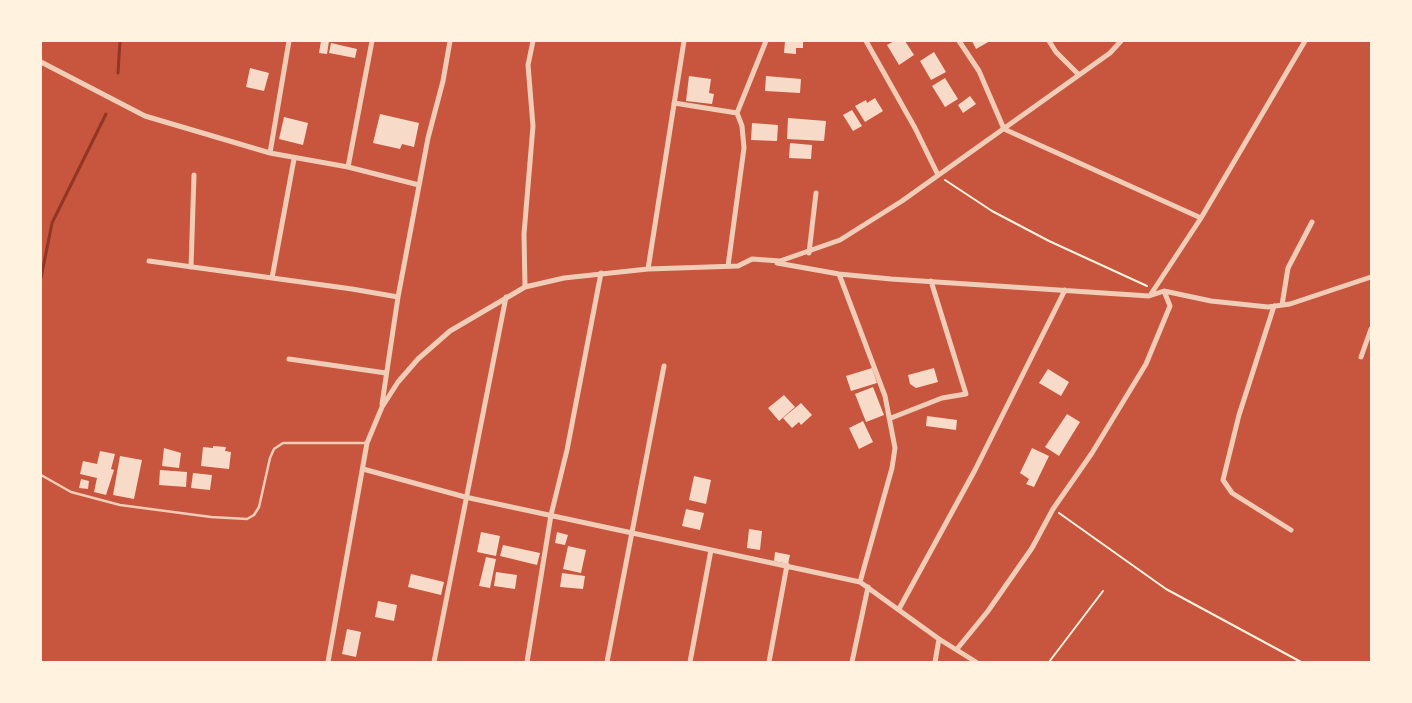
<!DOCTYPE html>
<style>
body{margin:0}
#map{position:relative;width:1412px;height:703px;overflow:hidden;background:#c8553d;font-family:Barlow,sans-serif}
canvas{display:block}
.frame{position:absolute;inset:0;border:42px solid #fff3e0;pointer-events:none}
</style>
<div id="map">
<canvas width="1412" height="703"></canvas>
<div class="frame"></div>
</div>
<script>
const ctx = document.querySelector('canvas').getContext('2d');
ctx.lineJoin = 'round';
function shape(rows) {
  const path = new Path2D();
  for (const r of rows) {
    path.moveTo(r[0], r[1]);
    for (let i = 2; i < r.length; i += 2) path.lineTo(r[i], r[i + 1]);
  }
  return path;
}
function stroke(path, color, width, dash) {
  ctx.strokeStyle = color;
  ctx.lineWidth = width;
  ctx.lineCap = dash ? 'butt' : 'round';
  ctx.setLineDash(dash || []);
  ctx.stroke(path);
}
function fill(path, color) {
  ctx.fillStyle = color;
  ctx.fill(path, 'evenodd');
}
stroke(shape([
 [118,73,120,41],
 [41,278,52,223,106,114]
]), '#8f3625', 3);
fill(shape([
 [321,41,329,41,327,54,319,53],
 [785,41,803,41,803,48,796,48,796,54,784,53],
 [894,41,905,41,914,55,899,65,887,45],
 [972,41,990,41,976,49],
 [331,43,357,49,355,58,329,53],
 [934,52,946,72,931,80,920,61],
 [250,68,269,73,264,91,246,87],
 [689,76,711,79,709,93,714,94,712,104,686,101],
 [766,76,801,79,800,93,765,91],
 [945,78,958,99,945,107,932,86],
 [970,96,976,104,963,113,958,105],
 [875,98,883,111,865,122,855,106,866,100,867,103],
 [852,110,862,126,853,131,843,115],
 [380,114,419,123,414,147,402,144,400,149,373,143],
 [284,117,308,123,303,145,279,139],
 [788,118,826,121,824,141,787,139],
 [752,123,778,125,777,141,751,140],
 [790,143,812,145,811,159,789,158],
 [872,368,877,383,851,391,846,376],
 [934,368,938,382,916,388,910,384,908,375],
 [1048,369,1069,382,1061,396,1039,383],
 [873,387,884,415,866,422,855,394],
 [784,395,795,407,779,421,768,408],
 [801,403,812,415,801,425,799,422,792,428,783,418],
 [1067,414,1080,422,1059,456,1045,447],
 [927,416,957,420,956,430,926,426],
 [863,421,873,442,859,449,849,428],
 [213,446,226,447,225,451,231,452,229,469,201,466,203,447,213,448],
 [164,448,181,453,179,468,162,466],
 [1032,448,1049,456,1034,487,1026,484,1029,479,1020,473],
 [100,451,115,454,111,469,114,470,106,495,94,492,97,478,80,474,83,461,97,464],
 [120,456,142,460,134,499,113,495],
 [160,470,187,472,186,487,159,485],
 [193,473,212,475,210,490,191,488],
 [694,476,711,480,706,504,689,500],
 [81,479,89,481,88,489,79,488],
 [686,509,704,513,700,530,682,526],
 [749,529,762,531,760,550,747,548],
 [481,532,500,536,496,556,477,552],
 [557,532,568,535,565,545,555,543],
 [503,545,540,553,537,565,500,556],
 [568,546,586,550,581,573,563,569],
 [775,552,790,555,788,564,774,561],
 [486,557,496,559,490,588,479,586],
 [496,572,517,575,515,589,494,586],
 [562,573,585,576,583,589,560,587],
 [411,574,444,582,441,595,408,587],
 [378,601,397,605,394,621,375,617],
 [347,629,361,632,356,657,342,654]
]), '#f7dbc8');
stroke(shape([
 [945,180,992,211,1049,241,1147,286],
 [1059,513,1166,589,1301,662],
 [1049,662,1103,591]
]), '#fff3e0', 2);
stroke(shape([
 [41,475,71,492,120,505,211,517,247,519,254,515,259,507,270,458,274,449,283,443,366,443]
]), '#f1ccb7', 2.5);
stroke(shape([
 [866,41,915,128,938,175],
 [959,41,979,71,1004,129,1201,218],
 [1049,41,1056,52,1079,75],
 [41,62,145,116,270,153,348,167,419,185],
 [674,103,737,113],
 [270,153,289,41],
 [348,167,372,41],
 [809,253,816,193],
 [149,261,352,289,398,297],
 [777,263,839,274,891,279,1149,296,1164,291,1211,301,1268,307,1290,304,1371,277],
 [728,266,744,148,742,126,737,113,766,41],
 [191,267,194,175],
 [648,269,684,41],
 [839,274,885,396,895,448,892,468,860,582],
 [272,278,294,159],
 [525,287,524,234,533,126,528,65,533,41],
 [1151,294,1201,218,1305,41],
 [1282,305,1288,268,1312,222],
 [1274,306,1239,415,1223,480,1232,493,1291,530],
 [1361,357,1371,329],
 [289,359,386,373],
 [382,404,398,297,428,138,443,81,450,41],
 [891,418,942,398,966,394,931,281],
 [363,469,465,497,860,582,939,639,976,662],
 [899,609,975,470,1065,290],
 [957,649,988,611,1032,548,1053,509,1092,453,1146,364,1170,306,1164,291],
 [328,662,367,443,382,407,398,382,418,359,450,331,525,287,564,278,648,269,738,266,752,259,780,261,840,240,902,201,1110,53,1121,41],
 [434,662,506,297],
 [527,662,551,515,567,450,601,273],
 [607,662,664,366],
 [690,662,711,550],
 [769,662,787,565],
 [852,662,868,587],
 [935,662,939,639]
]), '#f1ccb7', 5);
</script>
